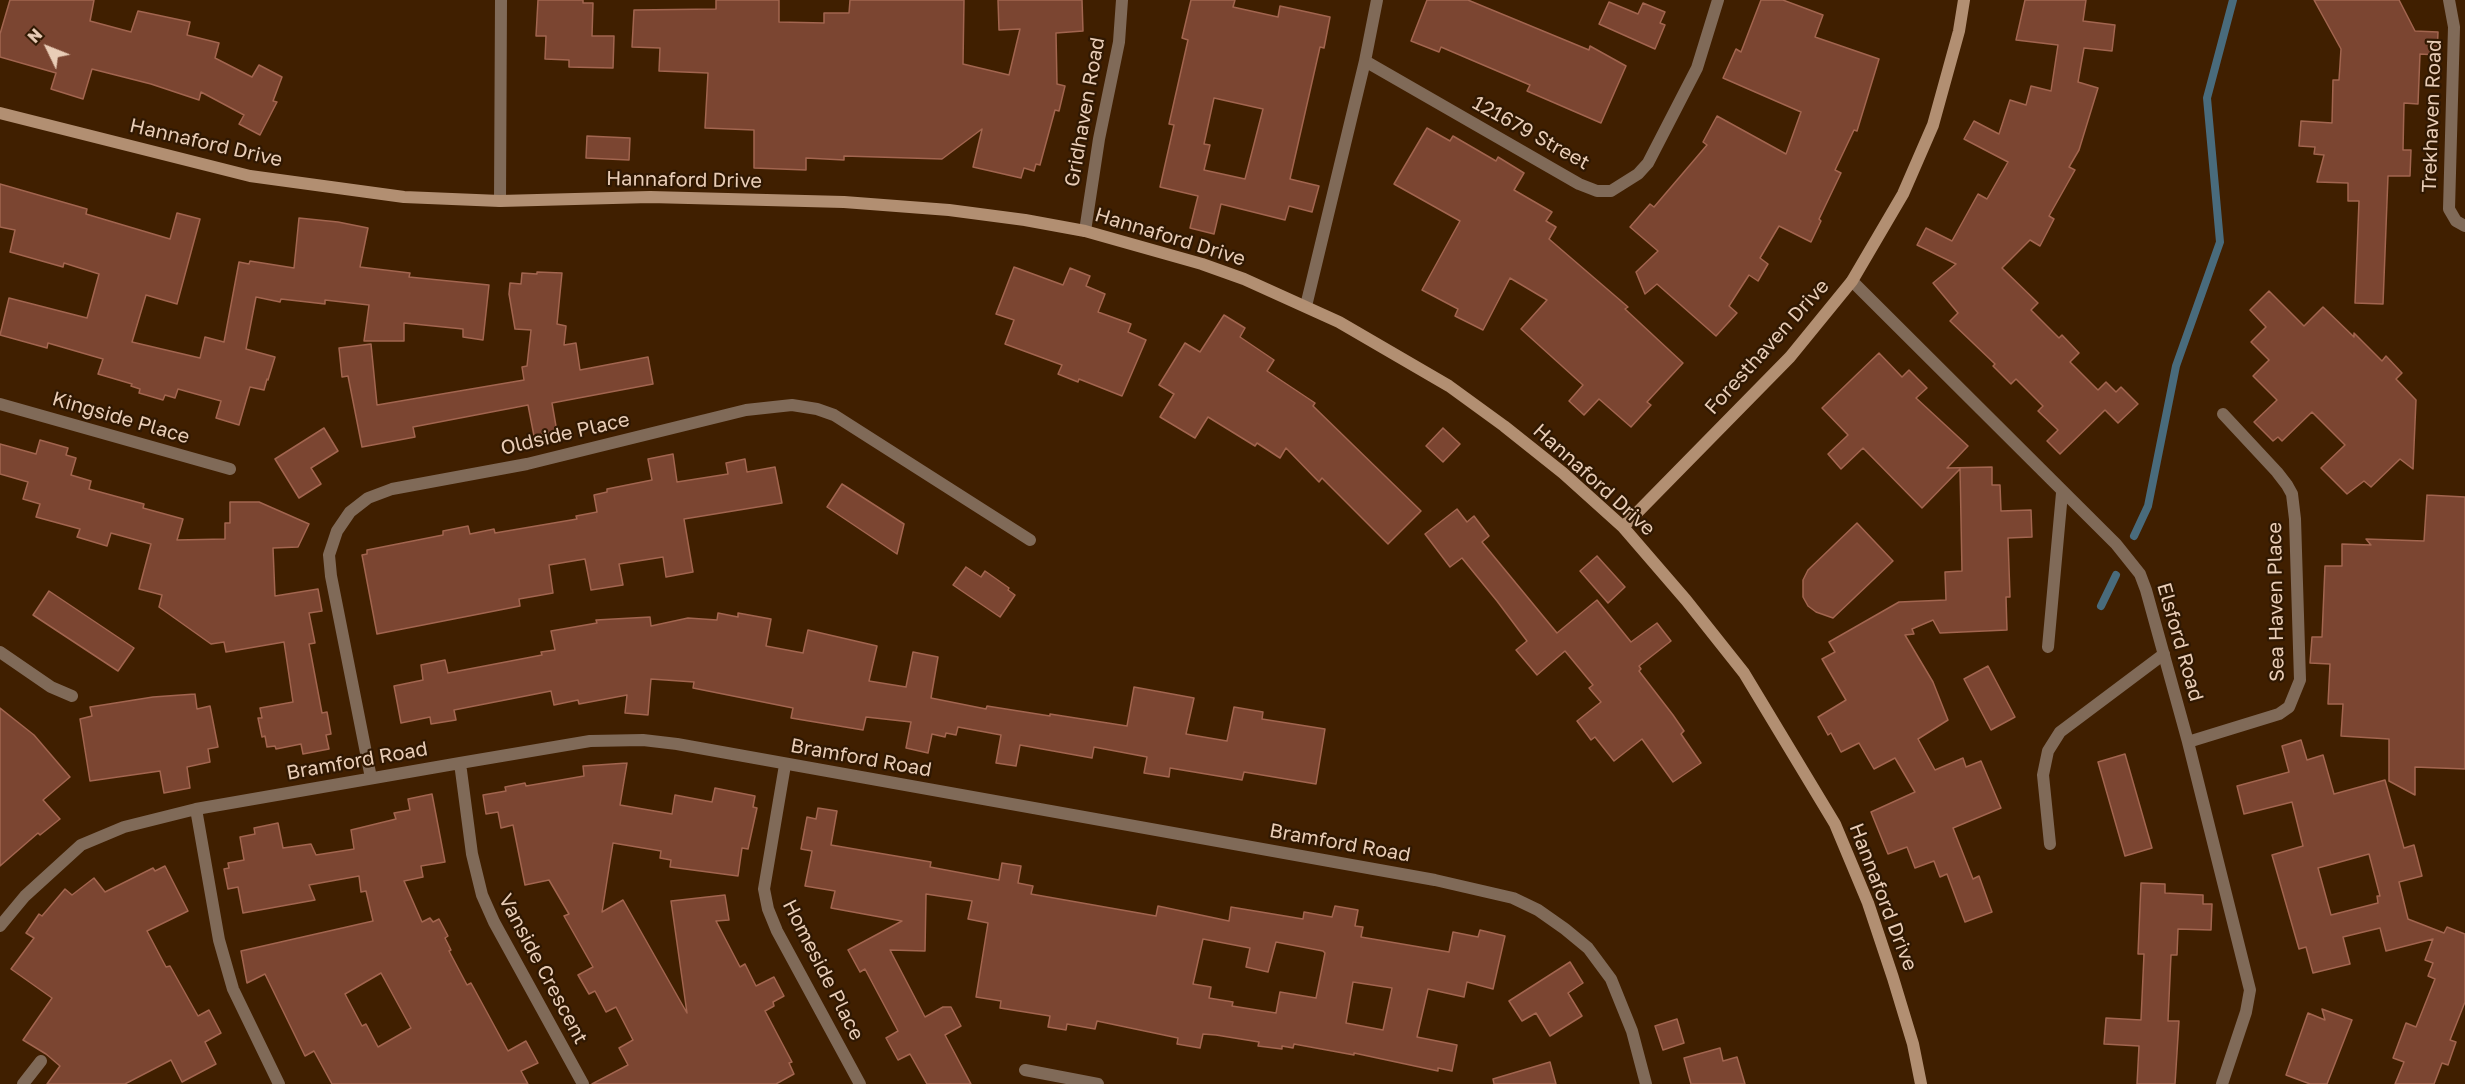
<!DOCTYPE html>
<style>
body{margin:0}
#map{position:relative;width:2465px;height:1084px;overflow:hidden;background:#401f00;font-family:"Golos Text",sans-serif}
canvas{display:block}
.north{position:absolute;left:18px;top:18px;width:60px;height:60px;-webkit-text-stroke:4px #301802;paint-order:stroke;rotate:313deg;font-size:16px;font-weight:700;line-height:24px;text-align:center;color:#e9cdb7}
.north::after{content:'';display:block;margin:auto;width:21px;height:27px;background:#e9cdb7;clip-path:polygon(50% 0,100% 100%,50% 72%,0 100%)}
</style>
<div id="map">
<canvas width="2465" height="1084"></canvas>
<div class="north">N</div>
</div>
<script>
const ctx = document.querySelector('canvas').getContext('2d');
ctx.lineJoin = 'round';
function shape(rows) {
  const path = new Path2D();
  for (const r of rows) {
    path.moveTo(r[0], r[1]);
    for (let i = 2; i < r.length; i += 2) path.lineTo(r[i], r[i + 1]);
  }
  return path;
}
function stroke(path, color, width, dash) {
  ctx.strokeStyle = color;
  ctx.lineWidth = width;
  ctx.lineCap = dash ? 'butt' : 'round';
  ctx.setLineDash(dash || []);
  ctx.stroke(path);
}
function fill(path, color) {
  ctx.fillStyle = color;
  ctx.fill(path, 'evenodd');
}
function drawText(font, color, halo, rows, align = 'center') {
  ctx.font = font + ' "Golos Text",sans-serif';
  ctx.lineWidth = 4.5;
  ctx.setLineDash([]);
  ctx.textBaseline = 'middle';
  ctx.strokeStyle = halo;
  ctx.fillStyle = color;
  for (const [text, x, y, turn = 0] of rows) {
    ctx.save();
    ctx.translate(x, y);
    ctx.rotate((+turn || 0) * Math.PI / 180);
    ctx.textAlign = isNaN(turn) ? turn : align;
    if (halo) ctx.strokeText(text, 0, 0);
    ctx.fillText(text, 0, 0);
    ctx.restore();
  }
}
stroke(shape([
 [2134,536,2148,506,2176,366,2220,242,2207,98,2233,0],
 [2101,606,2116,575]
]), '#496b7c', 8);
const building = shape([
 [10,0,94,0,90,21,131,32,138,11,190,22,187,35,219,43,215,58,252,77,259,65,282,77,273,101,277,102,260,135,239,124,244,115,201,92,199,100,151,84,92,69,83,99,51,89,56,73,0,57,0,34,10,0],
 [538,0,583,0,583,3,593,3,592,36,614,36,613,68,569,67,569,60,545,59,546,36,536,36,538,0],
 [716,0,779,0,779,22,824,23,824,13,849,13,850,0,964,0,963,64,1009,75,1020,29,999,30,998,0,1082,0,1083,31,1056,33,1057,84,1065,86,1059,111,1055,110,1040,165,1036,164,1034,171,1024,168,1021,178,973,167,982,129,942,159,844,156,844,160,806,158,806,170,754,168,754,130,705,128,708,73,659,71,660,48,632,47,634,10,716,9,716,0],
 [1191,0,1235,0,1233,7,1278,17,1280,6,1330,17,1324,48,1320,47,1290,179,1319,186,1312,212,1289,206,1285,220,1221,204,1214,234,1190,228,1198,196,1160,187,1174,125,1169,124,1188,40,1182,38,1191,0],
 [1214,98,1263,109,1245,179,1204,170,1210,145,1204,144,1214,98],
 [1427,0,1468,0,1589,50,1590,46,1626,66,1601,123,1527,91,1530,85,1441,47,1439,52,1411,41,1427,0],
 [1761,0,1783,0,1823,15,1815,37,1879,59,1857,131,1854,130,1835,170,1841,173,1819,219,1821,221,1811,242,1779,226,1760,258,1768,264,1758,281,1749,275,1729,306,1737,313,1716,336,1657,284,1645,294,1636,272,1658,251,1630,227,1650,204,1654,207,1707,145,1703,142,1717,116,1786,154,1801,112,1723,78,1736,49,1741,52,1761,0],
 [2025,0,2086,0,2083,21,2115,25,2112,51,2084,48,2078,82,2098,88,2079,150,2069,167,2075,170,2049,216,2054,219,2040,246,2030,240,2002,268,2038,303,2031,310,2059,338,2062,335,2079,353,2070,362,2098,390,2106,382,2116,392,2121,387,2138,404,2118,423,2105,410,2060,454,2047,441,2058,430,2038,411,2043,406,2016,379,2011,384,1993,366,1995,364,1950,321,1958,313,1933,283,1956,264,1917,245,1926,228,1952,241,1978,194,1987,199,2008,162,1964,139,1974,121,1999,134,2010,100,2026,105,2031,86,2051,91,2058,45,2016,40,2025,0],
 [2314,0,2399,0,2415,31,2438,32,2437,55,2420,54,2418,104,2404,103,2403,150,2411,150,2410,176,2388,176,2383,304,2355,303,2359,201,2348,201,2348,183,2317,182,2324,155,2314,154,2315,147,2299,146,2301,121,2332,123,2333,80,2339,80,2341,49,2314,0],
 [1609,2,1638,14,1643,3,1665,12,1660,23,1665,25,1655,49,1599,24,1609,2],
 [1427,128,1450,141,1453,136,1496,161,1498,157,1524,173,1514,190,1552,212,1546,221,1556,227,1549,239,1628,307,1625,309,1683,363,1647,402,1651,405,1631,427,1599,399,1584,415,1569,401,1583,385,1521,329,1547,300,1510,278,1483,330,1455,316,1458,309,1422,290,1460,221,1394,184,1427,128],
 [587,136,630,138,629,160,586,158,587,136],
 [0,184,87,209,86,214,170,239,177,213,200,219,177,304,146,295,132,342,200,358,205,337,224,342,239,262,249,264,250,261,294,268,299,218,338,222,368,228,360,267,410,273,409,277,489,285,483,340,463,337,463,329,404,323,404,341,364,341,369,305,325,300,325,304,281,299,280,302,256,297,246,349,275,357,268,380,267,379,264,390,250,387,239,425,216,418,221,401,178,389,175,398,165,395,163,400,139,393,140,389,131,386,132,384,98,374,103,359,48,343,47,348,0,335,9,298,87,318,99,274,64,263,63,267,10,252,15,230,0,227,0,184],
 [1014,267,1063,285,1070,268,1090,276,1086,286,1105,294,1098,312,1131,324,1128,332,1146,340,1122,396,1079,379,1078,382,1058,374,1062,365,1005,344,1014,320,996,314,1014,267],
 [537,272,562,273,557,324,566,326,564,345,576,343,580,370,648,357,653,384,552,403,557,432,534,436,528,405,413,427,415,437,362,447,348,376,342,377,339,348,371,344,377,405,524,380,522,367,527,366,531,330,515,329,509,294,510,283,521,284,522,273,537,274,537,272],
 [2269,291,2304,326,2323,307,2354,337,2354,333,2382,361,2386,356,2402,373,2396,379,2416,400,2413,469,2400,459,2371,487,2364,481,2347,494,2321,468,2345,445,2312,412,2282,441,2278,437,2273,441,2254,422,2277,400,2253,376,2269,360,2251,342,2266,327,2250,310,2269,291],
 [1224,315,1245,328,1240,337,1274,360,1267,371,1315,403,1313,406,1421,511,1388,544,1322,478,1319,482,1286,448,1280,458,1257,443,1255,446,1208,417,1195,438,1160,417,1174,394,1159,385,1185,343,1200,352,1224,315],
 [1879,353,1902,377,1909,370,1927,388,1916,398,1968,446,1947,468,1992,467,1992,485,2000,485,2001,511,2031,510,2032,537,2008,538,2010,597,2006,597,2007,630,1940,633,1933,620,1912,629,1914,634,1905,635,1933,682,1948,720,1918,739,1935,770,1963,758,1966,767,1981,761,2001,808,1953,828,1973,879,1979,876,1992,912,1965,922,1947,874,1940,877,1934,861,1915,868,1907,847,1888,854,1871,812,1915,792,1895,758,1874,769,1859,743,1841,752,1831,733,1828,735,1818,717,1846,700,1822,659,1835,652,1829,642,1899,602,1946,600,1945,572,1962,571,1960,469,1922,508,1863,448,1841,469,1828,454,1848,435,1822,408,1879,353],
 [324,428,338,451,311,468,321,484,299,498,275,459,324,428],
 [1443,428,1460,444,1443,462,1426,446,1443,428],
 [40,440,68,448,66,455,76,458,71,475,91,481,89,489,144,504,143,508,183,519,177,540,225,539,225,523,230,523,230,502,259,502,309,524,298,547,273,548,275,596,318,589,322,611,309,613,315,643,309,644,322,713,327,712,331,734,326,735,329,749,303,754,301,744,276,749,275,746,267,747,265,736,262,737,258,718,262,718,260,708,293,702,284,642,226,652,224,642,211,644,159,607,162,595,139,589,151,544,111,533,107,546,77,537,80,529,36,517,40,504,23,499,28,482,0,474,0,444,36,454,40,440],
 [673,454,677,482,728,474,726,463,745,459,747,472,775,467,782,503,684,519,693,572,666,577,663,557,619,564,623,585,591,590,585,559,549,565,553,593,519,599,520,606,377,634,362,555,367,554,367,550,443,535,443,531,468,526,470,534,494,529,495,533,577,519,576,516,597,512,594,495,607,492,607,489,652,480,648,459,673,454],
 [842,484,904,524,897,554,827,507,842,484],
 [2427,495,2465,497,2465,769,2415,767,2415,795,2389,781,2389,739,2341,736,2343,704,2328,704,2330,664,2310,663,2312,637,2322,637,2325,566,2342,566,2342,544,2371,545,2366,539,2424,541,2427,495],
 [1457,509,1467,522,1474,516,1489,536,1482,542,1557,633,1597,600,1631,642,1657,623,1671,641,1639,666,1641,669,1639,671,1673,715,1684,731,1681,734,1701,763,1673,782,1642,739,1614,761,1595,737,1591,740,1577,721,1601,702,1589,688,1593,685,1565,651,1537,675,1516,650,1527,641,1497,601,1462,558,1450,567,1425,534,1457,509],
 [1857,523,1893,561,1833,618,1816,612,1808,606,1803,597,1803,580,1808,570,1857,523],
 [1597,556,1625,587,1608,603,1580,571,1597,556],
 [966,567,981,577,985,571,1009,588,1008,590,1015,595,1000,617,953,585,966,567],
 [49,591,134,648,118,671,33,615,49,591],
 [718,613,738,617,738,613,771,619,766,646,803,653,808,630,877,646,869,681,906,687,913,652,938,657,931,698,986,709,987,706,1050,716,1050,714,1127,726,1134,687,1194,698,1186,734,1227,741,1234,707,1263,712,1262,719,1325,729,1316,784,1244,772,1242,780,1170,768,1169,777,1144,773,1147,757,1094,747,1092,758,1020,745,1016,766,996,763,1001,735,958,727,956,735,946,733,945,737,932,734,928,753,906,748,911,722,866,717,863,730,791,718,793,708,693,688,694,682,651,679,648,715,625,713,627,695,579,704,578,700,554,705,551,691,454,710,456,720,431,724,430,717,401,723,394,686,423,680,421,665,445,660,448,673,542,655,541,652,555,650,551,631,597,623,596,620,650,617,651,626,688,618,717,620,718,613],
 [1988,666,2015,717,1991,730,1964,679,1988,666],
 [195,694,197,709,210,706,218,747,208,749,210,762,187,767,190,788,164,793,160,771,90,781,80,719,92,716,90,707,153,697,195,694],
 [0,708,34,735,70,777,43,800,60,819,40,835,38,833,0,866,0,708],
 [2301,740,2307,760,2323,755,2334,794,2385,780,2404,848,2414,845,2422,876,2399,882,2408,919,2444,933,2447,927,2465,934,2465,1002,2450,1040,2456,1042,2448,1065,2442,1063,2434,1084,2395,1084,2404,1062,2393,1058,2406,1023,2416,1027,2435,979,2428,976,2433,963,2425,960,2433,939,2386,951,2380,928,2343,937,2350,964,2313,973,2306,947,2299,949,2272,855,2303,846,2292,802,2244,814,2237,786,2289,772,2282,746,2301,740],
 [2369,854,2380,896,2377,896,2378,903,2331,915,2318,868,2369,854],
 [2125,754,2152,848,2125,856,2098,762,2125,754],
 [627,763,620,805,672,814,675,795,712,802,715,788,755,796,753,807,757,808,748,849,742,848,738,876,670,867,671,860,660,858,661,851,613,843,602,912,623,900,687,1013,671,901,725,895,729,920,716,921,740,967,745,964,756,986,774,977,784,996,773,1002,774,1006,765,1011,792,1062,789,1063,794,1074,776,1084,592,1084,628,1065,619,1048,633,1040,616,1007,606,1012,595,991,589,994,578,975,593,967,564,916,569,914,549,880,525,885,513,825,501,828,498,812,486,814,483,795,506,791,505,787,525,783,526,786,584,776,583,766,627,763],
 [432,794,445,862,421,866,423,877,404,881,422,922,430,918,433,922,439,919,448,936,445,938,451,950,449,951,467,985,471,983,508,1051,526,1041,538,1063,521,1071,528,1084,332,1084,314,1051,305,1056,265,974,247,983,241,951,373,921,366,891,361,892,359,876,309,885,315,900,243,913,238,887,228,889,224,869,229,868,228,863,244,860,240,837,255,834,254,828,278,823,283,848,311,844,316,855,354,849,351,830,396,819,394,813,410,810,408,799,432,794],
 [381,973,411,1028,378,1047,366,1024,362,1026,345,994,381,973],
 [818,808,837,811,831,845,931,862,930,867,999,880,1002,863,1021,866,1018,883,1033,886,1031,894,1156,916,1158,906,1229,921,1231,907,1303,919,1304,912,1332,917,1335,906,1358,910,1355,926,1363,927,1361,937,1449,952,1453,932,1478,937,1480,930,1505,936,1493,989,1467,982,1464,997,1428,989,1417,1037,1457,1045,1452,1071,1438,1068,1438,1071,1354,1053,1354,1055,1294,1044,1293,1048,1282,1046,1282,1049,1258,1046,1259,1042,1216,1035,1203,1034,1200,1048,1177,1044,1178,1038,1097,1021,1095,1029,1067,1024,1066,1030,1048,1027,1050,1016,1000,1008,1001,1001,976,997,988,923,968,919,972,901,926,894,925,951,890,950,925,1017,943,1007,951,1007,961,1026,945,1035,971,1084,927,1084,910,1054,898,1060,886,1038,898,1031,865,969,860,972,848,950,902,921,831,908,835,891,805,886,812,851,801,849,807,817,816,819,818,808],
 [1203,939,1250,948,1246,967,1268,972,1276,942,1323,951,1325,953,1316,998,1280,992,1276,1013,1232,1006,1233,1002,1209,998,1211,987,1193,984,1203,939],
 [1353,982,1392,988,1383,1030,1346,1023,1353,982],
 [165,866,188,911,147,931,166,967,170,966,198,1016,209,1010,221,1033,205,1042,216,1064,182,1082,171,1060,125,1084,47,1084,60,1066,46,1054,23,1040,52,998,11,969,34,938,26,933,39,914,42,916,65,889,72,895,94,878,105,892,153,868,155,871,165,866],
 [2141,883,2165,884,2165,893,2203,895,2203,904,2212,904,2211,930,2178,929,2177,955,2171,955,2168,1021,2179,1021,2175,1084,2137,1084,2139,1046,2104,1044,2106,1018,2141,1020,2144,954,2138,954,2141,883],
 [1570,962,1583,983,1568,993,1582,1016,1550,1036,1536,1013,1522,1021,1509,1001,1570,962],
 [2322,1009,2352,1020,2327,1084,2310,1084,2286,1075,2308,1013,2325,1020,2322,1009],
 [1677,1019,1684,1043,1663,1050,1655,1026,1677,1019],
 [1720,1048,1723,1061,1737,1057,1745,1084,1691,1084,1684,1058,1720,1048],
 [1550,1062,1556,1084,1494,1084,1493,1079,1550,1062]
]);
fill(building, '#7b4531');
stroke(building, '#a2654f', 1.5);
stroke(shape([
 [2048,647,2062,493],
 [2050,844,2043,775,2048,751,2060,732,2164,654],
 [23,1084,41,1061]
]), '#806a58', 12);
stroke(shape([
 [2449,0,2454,27,2449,209,2456,221,2465,226],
 [1365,61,1579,184,1597,191,1611,191,1638,174,1648,163,1697,68,1718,0],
 [500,201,501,0],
 [1085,231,1099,139,1119,42,1122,0],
 [1852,281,2116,544,2140,574,2146,590,2188,742,2250,990,2246,1012,2222,1084],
 [1306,306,1365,61,1377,0],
 [0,404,230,469],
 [0,652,51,687,72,696],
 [2188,742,2279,714,2289,707,2300,680,2295,519,2292,494,2287,485,2277,472,2223,414],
 [460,763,472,854,482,895,494,922,583,1084],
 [785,765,764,889,768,909,777,931,860,1084],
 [371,778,331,576,329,555,337,531,350,512,368,498,392,489,527,464,746,410,792,405,817,409,834,415,1030,540],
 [196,809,219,940,233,989,279,1084],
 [0,926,25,896,81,845,124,827,196,809,460,763,590,741,643,740,677,744,1435,880,1513,898,1538,910,1565,929,1588,948,1611,979,1632,1031,1646,1084],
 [1025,1070,1098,1084]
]), '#806a58', 12);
stroke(shape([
 [0,113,250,176,404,197,500,201,650,197,844,202,949,210,1025,220,1085,231,1202,264,1244,279,1339,322,1449,386,1504,426,1563,473,1623,527,1686,600,1744,673,1835,824,1868,903,1893,978,1913,1044,1921,1084],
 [1623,527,1790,357,1852,281,1903,194,1933,125,1959,31,1964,0]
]), '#b28f72', 12);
drawText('20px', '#e9cdb7', '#301802', [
 ["Gridhaven Road",1085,112,-80],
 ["Trekhaven Road",2432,116,-88],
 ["121679 Street",1531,133,29],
 ["Hannaford Drive",206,143,13],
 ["Hannaford Drive",684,180,1],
 ["Hannaford Drive",1170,237,17],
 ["Foresthaven Drive",1767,347,-48],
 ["Kingside Place",121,418,16],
 ["Oldside Place",565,434,-13],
 ["Hannaford Drive",1594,480,42],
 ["Sea Haven Place",2276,602,-91],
 ["Elsford Road",2180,642,74],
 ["Bramford Road",861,758,10],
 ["Bramford Road",357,761,-10],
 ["Bramford Road",1340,843,10],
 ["Hannaford Drive",1883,897,69],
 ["Vanside Crescent",543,969,62],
 ["Homeside Place",823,970,63]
]);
</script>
